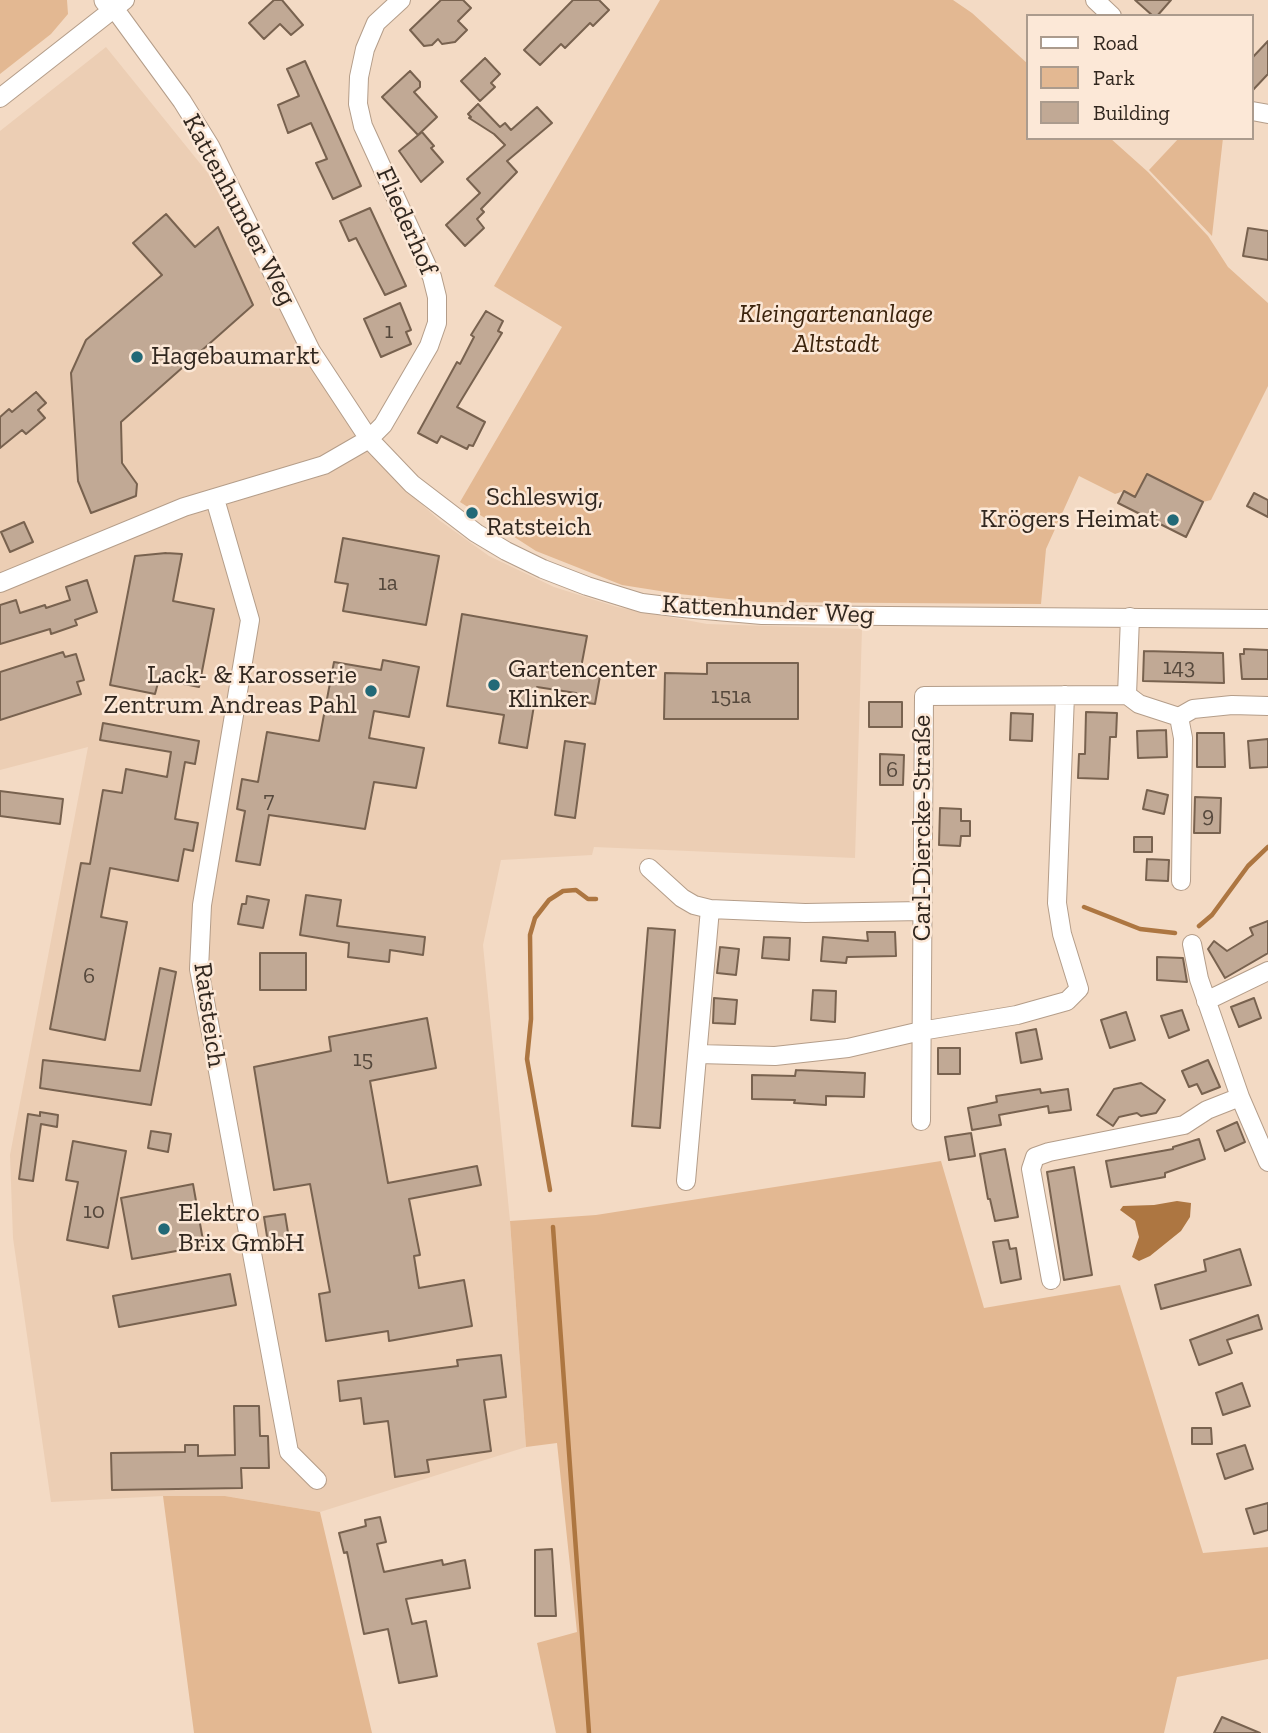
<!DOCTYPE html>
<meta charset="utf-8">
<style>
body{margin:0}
#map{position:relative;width:1268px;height:1733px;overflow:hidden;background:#f3dac4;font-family:"Zilla Slab",serif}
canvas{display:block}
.legend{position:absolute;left:1026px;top:14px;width:228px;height:126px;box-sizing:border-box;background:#fce8d7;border:2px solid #ab9b8d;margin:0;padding:9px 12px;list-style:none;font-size:21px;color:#31271f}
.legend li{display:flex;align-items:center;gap:14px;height:35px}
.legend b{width:35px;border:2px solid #ab9b8d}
</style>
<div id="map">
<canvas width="1268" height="1733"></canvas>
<ul class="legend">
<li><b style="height:9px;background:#fff"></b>Road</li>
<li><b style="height:19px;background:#e3b892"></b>Park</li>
<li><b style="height:19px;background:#c1a995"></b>Building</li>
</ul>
</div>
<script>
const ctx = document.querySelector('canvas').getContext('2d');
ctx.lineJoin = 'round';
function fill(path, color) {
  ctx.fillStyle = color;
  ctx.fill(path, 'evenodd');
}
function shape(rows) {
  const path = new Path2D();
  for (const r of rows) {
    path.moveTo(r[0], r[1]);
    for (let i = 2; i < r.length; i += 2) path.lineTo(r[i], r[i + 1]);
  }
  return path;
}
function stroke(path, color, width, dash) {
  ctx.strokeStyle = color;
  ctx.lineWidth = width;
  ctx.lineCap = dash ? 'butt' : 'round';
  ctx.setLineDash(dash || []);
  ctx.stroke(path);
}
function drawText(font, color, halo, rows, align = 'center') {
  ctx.font = font + ' "Zilla Slab",serif';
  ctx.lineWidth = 5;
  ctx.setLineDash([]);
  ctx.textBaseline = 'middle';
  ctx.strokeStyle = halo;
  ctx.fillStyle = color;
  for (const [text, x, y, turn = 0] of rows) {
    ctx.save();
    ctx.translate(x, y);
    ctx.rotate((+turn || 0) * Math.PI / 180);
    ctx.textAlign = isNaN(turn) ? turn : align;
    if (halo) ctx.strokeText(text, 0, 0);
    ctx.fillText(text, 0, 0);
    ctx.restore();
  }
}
fill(shape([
 [106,47,224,193,363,446,405,489,439,520,489,556,554,587,617,607,707,624,862,629,855,858,594,847,592,855,501,860,483,945,510,1221,526,1447,320,1512,225,1496,163,1496,51,1502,13,1238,10,1155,88,747,0,770,0,131]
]), '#ecceb4');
fill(shape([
 [0,0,67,0,68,14,51,34,0,74],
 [660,0,953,0,972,13,1028,64,1028,138,1110,138,1148,172,1208,236,1228,267,1268,303,1268,386,1211,500,1203,502,1147,474,1135,497,1124,491,1115,494,1079,476,1046,549,1041,604,758,602,679,594,622,585,536,551,460,502,562,327,494,286],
 [1179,138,1223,138,1212,236,1149,170],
 [941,1161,984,1308,1120,1285,1203,1553,1268,1547,1268,1659,1177,1677,1164,1733,556,1733,537,1643,577,1632,557,1443,526,1447,510,1221,596,1215],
 [163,1496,225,1496,320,1512,372,1733,194,1733]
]), '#e3b892');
fill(shape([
 [1177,1201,1191,1203,1190,1217,1181,1231,1150,1256,1139,1261,1132,1257,1139,1237,1135,1221,1120,1210,1123,1206,1154,1205]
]), '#ad7641');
stroke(shape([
 [1084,907,1140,929,1175,933],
 [1199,926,1212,915,1248,866,1268,847],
 [550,1190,527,1059,531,1019,530,935,535,918,549,900,563,891,576,890,588,899,596,899],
 [553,1227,589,1733]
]), '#ad7641', 4.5);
const building = shape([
 [274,0,282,0,303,25,291,35,280,24,264,39,249,23,274,0],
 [441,0,463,0,471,8,458,21,467,30,455,42,442,44,438,39,432,45,424,46,410,30,441,0],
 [573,0,599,0,609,10,593,26,590,23,565,48,561,44,540,65,524,50,573,0],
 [1135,0,1171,0,1157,16,1153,16,1135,0],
 [1268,41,1268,74,1252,91,1252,58,1268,41],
 [485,58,500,74,491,83,495,87,480,101,461,81,485,58],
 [305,61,361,186,333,199,316,163,327,159,311,123,288,133,278,105,299,96,287,69,305,61],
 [410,71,420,82,420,87,414,92,437,117,418,135,382,97,410,71],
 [478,104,500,127,505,123,511,130,537,107,552,123,507,161,517,172,481,209,484,212,477,219,484,228,465,246,446,225,480,193,467,179,505,145,494,134,469,118,471,117,468,114,478,104],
 [422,132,434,146,431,148,443,162,421,182,399,151,422,132],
 [370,208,406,286,385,295,356,238,349,241,340,221,370,208],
 [166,214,195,247,218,227,253,305,121,422,122,463,137,484,136,496,91,513,78,481,71,373,86,340,162,275,133,243,166,214],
 [1248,228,1268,231,1268,260,1243,256,1248,228],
 [400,303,411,330,406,332,411,344,381,357,364,319,400,303],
 [486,311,503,321,498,331,502,333,457,407,485,422,473,446,469,445,467,449,441,436,437,443,418,433,457,362,460,364,474,337,471,335,486,311],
 [36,392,46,403,38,410,45,418,26,434,22,430,0,448,0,417,9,409,12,412,36,392],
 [1147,474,1203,502,1186,537,1118,503,1124,491,1135,497,1147,474],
 [1254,493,1268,500,1268,517,1247,506,1254,493],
 [24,522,33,542,10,552,1,532,24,522],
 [343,538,439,556,426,625,343,611,348,584,335,582,343,538],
 [166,553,182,554,173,601,214,609,199,687,159,679,155,694,110,685,135,556,166,553],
 [87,580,97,612,75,620,77,625,51,634,50,629,0,644,0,605,16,600,20,613,45,605,46,608,70,600,66,587,87,580],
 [462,614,587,636,580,673,600,676,595,704,575,701,576,693,537,687,527,748,499,743,504,715,447,706,462,614],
 [1244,649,1268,650,1268,679,1242,679,1240,654,1244,654,1244,649],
 [1144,651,1223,653,1224,683,1143,681,1144,651],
 [63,652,65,657,76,654,84,680,77,682,81,694,0,720,0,672,63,652],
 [383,660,419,667,409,717,374,711,369,738,424,748,416,788,374,782,365,829,269,815,260,865,236,861,245,811,237,809,242,779,258,782,267,732,319,741,334,662,381,670,383,660],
 [707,663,798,663,798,719,664,719,665,673,707,674,707,663],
 [869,702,902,702,902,727,869,727,869,702],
 [1086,712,1117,713,1116,737,1110,737,1108,779,1078,778,1079,754,1085,754,1086,712],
 [1011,713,1033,714,1032,741,1010,740,1011,713],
 [103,723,199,741,195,764,185,762,175,819,198,823,193,851,184,849,178,881,110,868,101,917,127,922,105,1040,50,1029,81,863,90,864,103,790,122,793,126,769,167,777,171,752,100,740,103,723],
 [1166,730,1167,757,1138,758,1137,731,1166,730],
 [1197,733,1224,733,1225,767,1197,767,1197,733],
 [1268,739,1268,767,1250,768,1248,741,1268,739],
 [565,741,585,744,575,818,555,815,565,741],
 [880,754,904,755,903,785,880,785,880,754],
 [1147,790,1168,795,1164,814,1143,809,1147,790],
 [0,791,63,799,60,824,0,816,0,791],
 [1195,797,1221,798,1220,833,1194,833,1195,797],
 [940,808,961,809,961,821,970,821,970,836,961,836,960,846,939,845,940,808],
 [1134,837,1152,837,1152,852,1134,852,1134,837],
 [1147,859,1169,860,1168,881,1146,880,1147,859],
 [306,895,341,900,337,926,425,937,423,955,390,950,389,962,348,957,349,943,300,935,306,895],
 [247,896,269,900,263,928,238,924,242,904,246,904,247,896],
 [1268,921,1268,953,1225,978,1208,949,1214,941,1227,951,1253,935,1250,928,1268,921],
 [648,928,675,930,660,1128,632,1126,648,928],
 [867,932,895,932,896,956,847,957,846,963,821,961,823,937,868,941,867,932],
 [764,937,790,938,789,960,762,958,764,937],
 [720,947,739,949,736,975,717,973,720,947],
 [260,953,306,953,306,990,260,990,260,953],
 [1157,957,1183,958,1187,982,1157,980,1157,957],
 [160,968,176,972,151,1105,40,1088,43,1060,140,1071,160,968],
 [813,990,836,991,835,1022,811,1020,813,990],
 [714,998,737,1000,735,1024,713,1023,714,998],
 [1254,998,1261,1018,1239,1027,1231,1007,1254,998],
 [1182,1010,1189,1030,1169,1038,1161,1016,1182,1010],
 [1126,1012,1135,1040,1110,1048,1101,1020,1126,1012],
 [427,1018,436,1068,370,1081,388,1183,477,1166,481,1185,409,1199,420,1255,414,1256,419,1288,464,1280,472,1326,389,1341,388,1331,326,1341,319,1294,330,1292,310,1184,274,1190,254,1067,331,1051,329,1037,427,1018],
 [1036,1029,1042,1059,1021,1063,1016,1033,1036,1029],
 [938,1048,960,1048,960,1074,938,1074,938,1048],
 [1208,1060,1220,1087,1202,1094,1197,1084,1189,1087,1182,1071,1208,1060],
 [796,1070,865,1073,864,1097,826,1096,826,1105,794,1103,795,1100,752,1099,752,1075,795,1076,796,1070],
 [1141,1083,1165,1100,1156,1113,1141,1116,1137,1113,1119,1117,1113,1126,1097,1115,1114,1089,1141,1083],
 [1040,1089,1041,1093,1068,1089,1071,1110,1049,1113,1048,1106,999,1115,1001,1125,972,1130,968,1108,997,1102,996,1096,1040,1089],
 [40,1112,58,1115,57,1127,41,1124,33,1181,19,1179,28,1114,40,1116,40,1112],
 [1237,1122,1245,1142,1225,1151,1217,1131,1237,1122],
 [151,1131,171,1134,168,1152,148,1148,151,1131],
 [971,1133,975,1156,949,1160,945,1137,971,1133],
 [1199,1139,1205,1159,1165,1173,1165,1177,1111,1187,1106,1161,1173,1149,1173,1147,1199,1139],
 [73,1141,126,1151,108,1248,67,1240,78,1182,66,1180,73,1141],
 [1005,1149,1018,1217,995,1221,990,1199,988,1199,980,1154,1005,1149],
 [1074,1167,1092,1275,1064,1280,1047,1172,1074,1167],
 [193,1184,204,1246,132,1259,121,1198,193,1184],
 [285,1214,290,1245,269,1249,264,1217,285,1214],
 [1008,1240,1010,1249,1016,1248,1021,1279,1001,1283,993,1242,1008,1240],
 [1240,1249,1251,1285,1161,1309,1155,1285,1206,1271,1204,1260,1240,1249],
 [230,1274,236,1305,119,1327,113,1296,230,1274],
 [1258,1315,1262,1329,1227,1340,1232,1353,1199,1365,1190,1340,1258,1315],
 [501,1355,506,1397,484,1400,491,1451,427,1460,429,1472,395,1477,388,1421,364,1424,361,1398,340,1401,338,1381,458,1366,457,1360,501,1355],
 [1242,1383,1250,1406,1223,1415,1216,1393,1242,1383],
 [234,1406,259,1406,260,1436,268,1436,269,1468,241,1468,242,1488,112,1490,111,1453,185,1452,185,1445,198,1445,198,1456,235,1455,234,1406],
 [1192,1428,1211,1428,1212,1444,1192,1444,1192,1428],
 [1245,1445,1253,1469,1225,1479,1217,1454,1245,1445],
 [1268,1503,1268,1530,1254,1534,1246,1509,1268,1503],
 [380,1517,386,1542,377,1544,384,1572,442,1560,443,1565,465,1560,470,1588,406,1599,412,1624,426,1621,437,1676,399,1683,388,1629,364,1634,347,1552,344,1553,339,1533,366,1526,365,1520,380,1517],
 [552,1549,556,1616,535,1616,535,1550,552,1549],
 [1222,1717,1260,1733,1214,1733,1222,1717]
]);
fill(building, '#c1a995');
stroke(building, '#78624f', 2);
const minor = shape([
 [1095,0,1112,16],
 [114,8,182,101,210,146,311,351,369,439,412,484,476,533,506,551,543,569,587,586,642,603,683,608,762,615,1268,619],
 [0,98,125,0],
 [1252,111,1268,114],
 [215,499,250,620,202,905,199,969,289,1452,317,1480],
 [0,583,184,507,324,465,369,439,383,425,429,346,437,323,437,297,432,277,363,126,358,104,359,77,365,49,376,23,401,0],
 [1130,617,1127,695,1139,704,1179,717,1183,738,1181,881],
 [1179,717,1193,709,1232,705,1268,706],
 [649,868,682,898,694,905,710,909,805,913,922,911],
 [1192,944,1199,979,1240,1097],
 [1206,1001,1268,971],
 [698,1054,775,1056,848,1048,921,1031,1017,1015,1067,1001,1079,989,1062,934,1057,903,1065,695],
 [921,1121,924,696,1127,695],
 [686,1181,710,909],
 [1051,1280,1031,1169,1035,1157,1049,1152,1184,1125,1207,1110,1240,1097,1268,1162]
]);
const major = shape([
 [106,0,114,8]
]);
stroke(minor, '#b49d89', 20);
stroke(major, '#b49d89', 25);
stroke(minor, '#fff', 18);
stroke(major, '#fff', 23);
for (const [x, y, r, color] of [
 [137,357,7,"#226977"],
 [472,513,7,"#226977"],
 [1173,520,7,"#226977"],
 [494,685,7,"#226977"],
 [371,691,7,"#226977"],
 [164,1229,7,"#226977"]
]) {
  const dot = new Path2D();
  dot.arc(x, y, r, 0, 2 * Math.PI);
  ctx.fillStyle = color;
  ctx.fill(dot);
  stroke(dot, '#fce8d7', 2.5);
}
drawText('23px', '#55483c', null, [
 ["1",389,331],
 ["1a",388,583],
 ["143",1179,667],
 ["151a",731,696],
 ["6",892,770],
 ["7",269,800],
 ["9",1208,815],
 ["6",89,976],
 ["15",363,1059],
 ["10",94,1211]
]);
drawText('26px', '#31271f', '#fce8d7', [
 ["Kattenhunder Weg",239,210,62],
 ["Fliederhof",406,221,66],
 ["Kattenhunder Weg",768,610,3],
 ["Carl-Diercke-Straße",923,828,-90],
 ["Ratsteich",209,1015,82]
]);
drawText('italic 26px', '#3b230c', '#fce8d7', [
 ["Kleingartenanlage",836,315],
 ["Altstadt",836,345]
]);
drawText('26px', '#31271f', '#fce8d7', [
 ["Hagebaumarkt",151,357],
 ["Schleswig,",486,498],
 ["Ratsteich",486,528],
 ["Krögers Heimat",1159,520,"right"],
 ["Gartencenter",508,670],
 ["Klinker",508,700],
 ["Lack- & Karosserie",357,676,"right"],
 ["Zentrum Andreas Pahl",357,706,"right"],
 ["Elektro",178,1214],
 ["Brix GmbH",178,1244]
], 'left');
</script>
